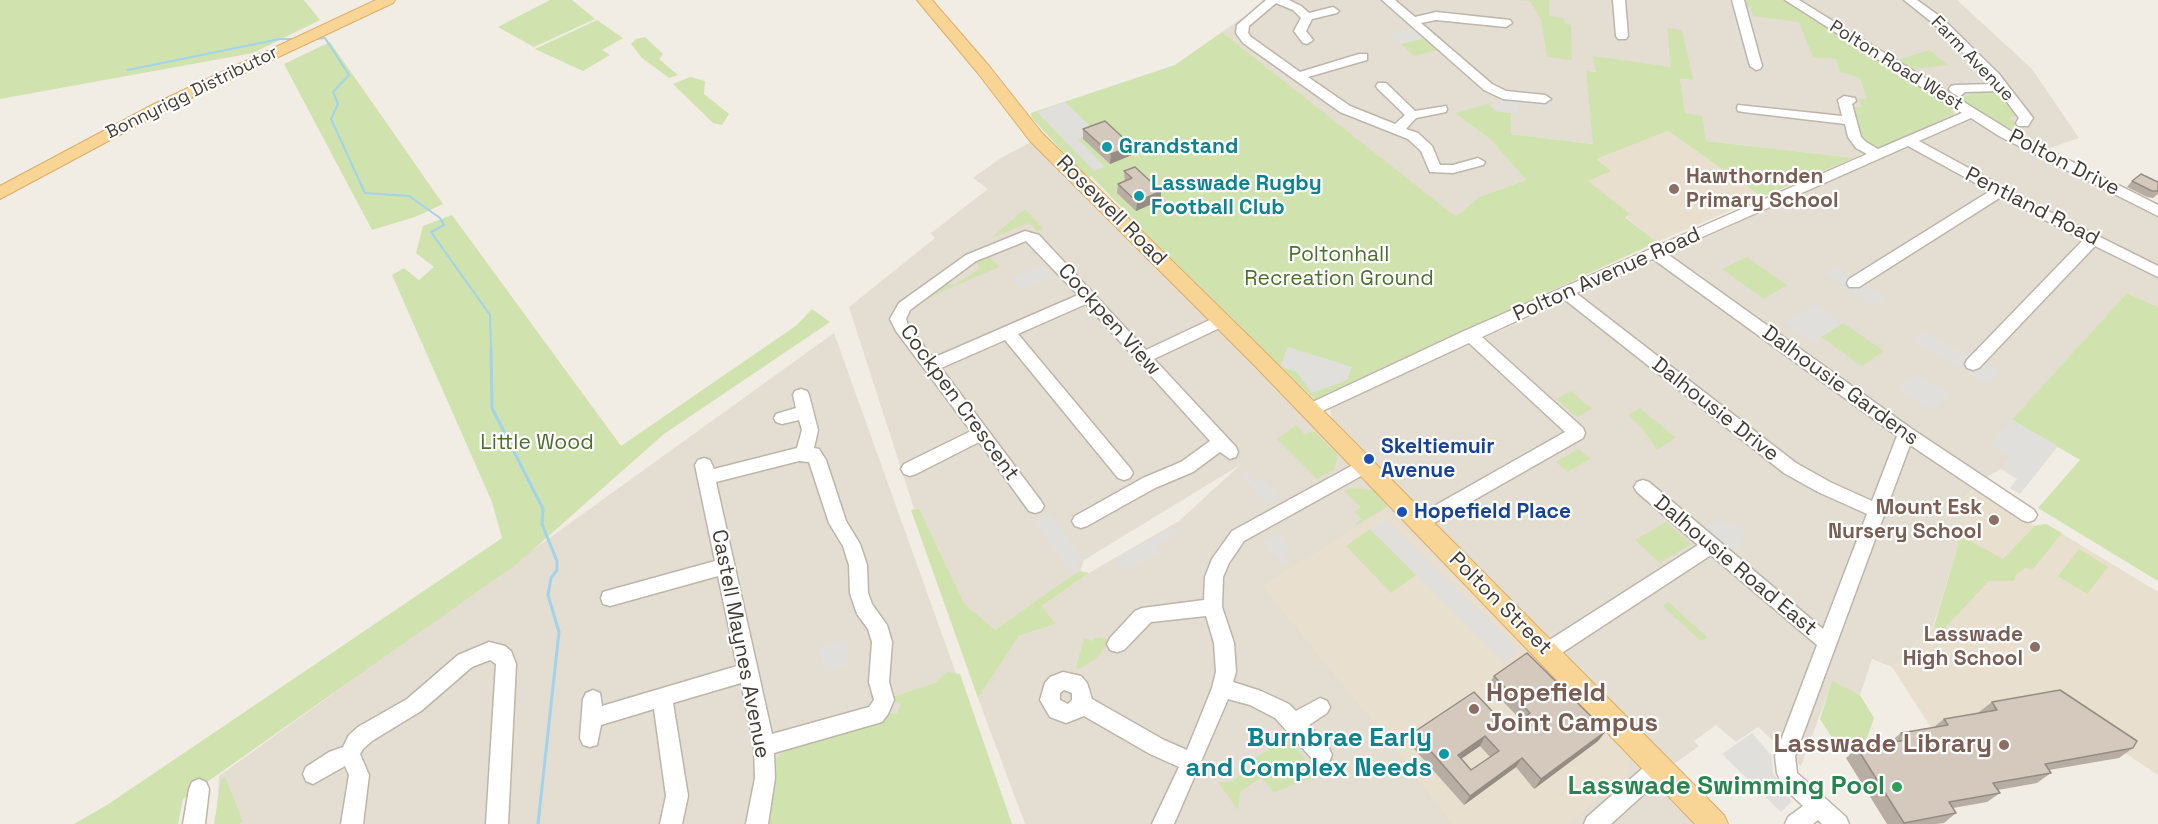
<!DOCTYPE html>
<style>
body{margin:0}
canvas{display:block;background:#f1ece4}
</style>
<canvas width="2158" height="824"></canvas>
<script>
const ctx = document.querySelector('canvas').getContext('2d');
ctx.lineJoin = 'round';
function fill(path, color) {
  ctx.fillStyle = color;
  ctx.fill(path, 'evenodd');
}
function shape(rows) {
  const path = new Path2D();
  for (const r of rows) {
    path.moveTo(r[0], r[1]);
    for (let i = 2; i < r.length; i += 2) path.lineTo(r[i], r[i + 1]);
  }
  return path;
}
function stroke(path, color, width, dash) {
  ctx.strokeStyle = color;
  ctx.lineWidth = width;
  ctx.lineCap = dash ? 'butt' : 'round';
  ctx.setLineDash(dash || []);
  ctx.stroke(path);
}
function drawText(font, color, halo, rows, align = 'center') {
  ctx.font = font + ' "Space Grotesk",sans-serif';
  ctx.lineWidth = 4.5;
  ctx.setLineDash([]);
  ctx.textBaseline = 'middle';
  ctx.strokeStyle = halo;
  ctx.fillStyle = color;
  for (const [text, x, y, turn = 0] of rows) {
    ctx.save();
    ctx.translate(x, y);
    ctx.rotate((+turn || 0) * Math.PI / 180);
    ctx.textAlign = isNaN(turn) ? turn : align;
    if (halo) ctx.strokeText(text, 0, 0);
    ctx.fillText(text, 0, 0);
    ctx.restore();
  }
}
fill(shape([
 [1268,0,1786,0,1897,75,1943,100,1953,110,1954,114,1854,158,1706,141,1685,114,1680,79,1692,80,1667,29,1672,67,1586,72,1594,144,1511,134,1455,113,1491,140,1526,180,1479,197,1456,218,1222,32],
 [1802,0,1957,0,2032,69,2079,138,2044,150],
 [1969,118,2040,158,2158,215,2158,307,2127,293,1992,444,2012,456,2001,469,1985,478,1950,512,1965,524,1933,626,1892,667,1872,659,1860,695,1832,682,1801,766,1758,727,1736,742,1716,725,1694,741,1699,746,1677,762,1666,766,1332,420,1330,408],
 [1031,142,1304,416,1707,824,1025,824,978,698,1019,636,1056,624,1042,606,1089,573,1179,521,1240,465,1084,560,1080,571,995,630,964,603,919,508,914,509,849,307,935,238,931,233,988,189,973,178,1001,158],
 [834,333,1010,824,216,824,219,776]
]), '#e4ddd2');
fill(shape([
 [1668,131,1762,197,1657,242,1625,216,1629,214,1587,181,1611,171,1595,159],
 [1978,486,2035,526,2046,524,2158,592,2158,775,2046,700,1985,720,1932,729,1892,667,1934,626,1965,524,1949,512],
 [1386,508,1542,662,1630,756,1628,773,1569,824,1452,824,1401,756,1262,586]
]), '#e9dfce');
fill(shape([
 [0,0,304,0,320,20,253,53,0,99],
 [550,0,572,0,595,19,534,47,498,27],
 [1515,0,1549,0,1549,16,1563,18,1565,23,1571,25,1572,60,1547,57,1541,19,1530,1],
 [1743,0,1786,0,1866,51,1897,75,1943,100,1953,110,1954,114,1885,146,1870,146,1861,140,1852,107,1861,107,1859,99,1867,99,1860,78,1840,72,1836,59,1813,57,1799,22,1753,16,1750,7,1744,6],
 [597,20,623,38,602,50,610,55,583,71,535,49],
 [1667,28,1682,30,1693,80,1680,79,1685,113,1702,116,1706,141,1854,158,1762,197,1668,131,1596,159,1611,171,1588,181,1630,214,1625,217,1657,242,1315,400,1134,222,1134,220,1091,176,1088,179,1032,118,1031,113,1175,65,1222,32,1456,217,1479,197,1526,180,1491,140,1455,113,1489,104,1495,111,1511,113,1511,134,1593,144,1586,71,1596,72,1593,56,1671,67],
 [645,37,663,54,659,59,678,75,669,78,642,58,631,44,636,39],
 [1425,38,1437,50,1414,56,1401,44],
 [330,42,443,204,415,217,372,230,284,64],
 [1929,50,1948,65,1913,69,1899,60],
 [690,77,705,81,704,94,729,114,722,125,713,123,673,84],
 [1998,91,2002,93,2018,115,2009,118,2020,126,2009,131,1953,99,1971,95,1971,92],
 [1025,209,1043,229,1037,231,1029,223,991,238],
 [452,215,621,446,797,325,812,309,830,322,664,434,518,563,183,799,178,824,74,824,107,805,502,538,492,502,392,275,404,268,419,280,434,267,416,253,423,226],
 [986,257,990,257,999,267,927,298,944,284,954,285,979,269,977,263],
 [1747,257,1787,285,1764,299,1722,269],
 [2127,293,2158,307,2158,581,2038,508,2080,460,2012,420],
 [1843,323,1884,351,1862,366,1821,337],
 [1571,391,1592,409,1577,417,1556,399],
 [1640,408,1676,438,1657,450,1642,428,1628,415],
 [1296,425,1305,435,1314,431,1338,455,1334,470,1317,479,1277,439],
 [1578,449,1590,459,1568,472,1556,462],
 [1351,488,1374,490,1388,506,1357,525,1356,523,1362,519,1354,511,1361,508,1344,491],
 [919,508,964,603,995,630,1073,575,1080,571,1089,573,1042,606,1056,624,1019,636,978,698,911,510],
 [1666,522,1691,544,1660,563,1635,540],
 [2046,524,2062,533,2033,569,2025,568,2016,575,2014,581,1989,581,1942,631,1934,626,1961,536,2003,559,2035,526],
 [1370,529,1416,575,1391,593,1346,546],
 [2079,549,2108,567,2087,594,2058,576],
 [1668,602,1707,637,1701,641,1663,606],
 [1098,637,1111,640,1095,659,1079,669,1076,668,1084,638,1092,641],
 [947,672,960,674,1012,824,767,824,775,789,776,759,785,750,867,725,886,712,897,714,901,703,889,701,890,698,935,683],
 [1832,681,1860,695,1874,718,1865,744,1840,750,1820,719],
 [1288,738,1314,770,1332,757,1341,768,1274,792,1261,778,1240,792,1238,810,1218,782,1230,782,1253,768,1255,758],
 [225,777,243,822,238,824,214,824,221,780]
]), '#d0e3ae');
fill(shape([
 [1729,0,1737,0,1739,6,1750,7,1762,60,1768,61,1771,70,1746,67],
 [1412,28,1425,38,1401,44,1388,34],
 [1511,90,1550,94,1552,109,1518,102,1519,114,1495,111,1491,106,1499,104,1498,96,1511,93],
 [1065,102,1096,132,1078,139,1105,167,1094,171,1037,112],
 [1738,102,1841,115,1843,122,1835,121,1836,125,1755,114,1756,118,1741,116],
 [1044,265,1054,276,1022,290,1012,278],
 [1836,266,1886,298,1873,306,1824,273],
 [1815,304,1843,323,1813,342,1784,322],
 [1924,332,1968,356,1983,361,2000,372,1988,384,1911,340],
 [1288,347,1352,367,1347,380,1312,393,1297,372,1280,366],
 [1918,375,1950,394,1934,410,1919,404,1898,388],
 [2012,420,2058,446,2020,494,2010,488,2017,479,2001,469,2012,456,1991,445],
 [1245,470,1255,482,1263,479,1280,498,1267,505,1240,473],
 [1049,512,1084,560,1076,564,1080,571,1073,575,1034,520],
 [1386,519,1520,650,1505,663,1370,529],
 [1720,520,1728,526,1734,522,1745,532,1735,554,1706,528],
 [1175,527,1179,533,1156,545,1160,552,1124,571,1115,558],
 [1277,534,1290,548,1283,553,1290,561,1283,565,1263,542],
 [846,640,848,651,845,652,849,664,825,672,818,648],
 [1752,733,1772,756,1773,773,1792,801,1781,812,1722,754]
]), '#e1dfdc');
stroke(shape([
 [316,39,325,38,349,75,333,92,338,104,331,119,365,193,409,196,440,218,444,225,431,232,490,315,491,350],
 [128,70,280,39,294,39]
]), '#a2d3eb', 2);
stroke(shape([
 [491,349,492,408,543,509,542,524,557,561,557,570,551,578,548,595,559,632,538,824]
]), '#a2d3eb', 3);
const minor = shape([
 [1266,0,1289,0,1301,6,1309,13,1333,7,1339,11,1337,13,1312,19,1306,31,1313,40,1307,44,1303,43,1294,31,1301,18,1293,10,1276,3,1249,26,1248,33,1251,37,1300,72,1359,54,1367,54,1367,60,1308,77,1350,106,1395,124,1405,115,1378,89,1376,86,1378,83,1386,83,1415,111,1446,106,1447,109,1446,112,1416,118,1406,129,1418,133,1432,146,1440,165,1453,165,1478,158,1485,162,1483,165,1453,173,1430,172,1421,151,1408,139,1340,112,1243,43,1236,33,1237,25,1266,0],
 [1382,0,1395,0,1415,17,1436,12,1510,20,1512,23,1506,27,1436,20,1421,23,1492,84,1506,91,1545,95,1551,99,1545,103,1503,99,1484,90,1382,0],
 [1613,0,1625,0,1628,36,1626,39,1618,39,1616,36,1613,0],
 [1732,0,1744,0,1762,66,1760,69,1756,70,1750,66,1732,0],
 [1785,0,1799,0,2009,130,2158,205,2158,216,1999,136,1971,118,1919,141,2040,207,2158,266,2158,277,2095,246,1979,368,1973,370,1967,368,1965,364,1967,360,2083,240,2001,197,1859,287,1849,287,1847,283,1849,279,1990,191,1908,146,1666,253,1912,429,2034,510,2037,515,2034,520,2028,522,2022,520,1910,445,1795,756,1797,773,1846,817,1849,824,1822,824,1818,820,1813,824,1785,824,1788,817,1803,806,1783,787,1777,773,1775,756,1817,645,1711,555,1554,658,1547,661,1540,658,1537,652,1540,646,1698,545,1637,492,1634,487,1637,482,1643,480,1649,482,1823,629,1867,514,1818,492,1784,473,1564,299,1482,337,1583,428,1585,433,1583,438,1425,528,1419,530,1413,528,1410,523,1413,518,1565,432,1469,343,1316,414,1310,416,1304,414,1302,410,1304,406,1464,331,1867,154,1856,148,1848,137,1845,124,1743,112,1738,111,1737,108,1738,105,1842,116,1838,100,1844,96,1855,98,1856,101,1852,104,1861,137,1866,142,1878,149,1962,113,1785,0],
 [1653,259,1897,436,1872,501,1830,482,1796,463,1576,293,1653,259],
 [1904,0,1917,0,1942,18,1999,74,2033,118,2028,126,2018,126,2016,123,2019,118,1999,91,1965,92,1959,97,1951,92,1949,89,1951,86,1955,85,1994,84,1934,24,1904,0],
 [1025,231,1039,235,1146,350,1216,317,1226,317,1229,321,1226,325,1154,359,1236,447,1238,452,1236,457,1230,459,1220,452,1193,472,1155,488,1087,526,1081,528,1075,526,1072,521,1075,516,1143,478,1181,462,1210,441,1086,304,1018,334,1130,468,1133,473,1130,478,1124,480,1118,478,1005,340,941,368,1041,501,1044,506,1041,511,1035,513,1029,511,979,442,916,474,910,476,904,474,901,469,904,464,971,431,896,331,890,319,899,303,966,255,1025,231],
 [1026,241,1078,295,933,358,908,325,906,319,910,310,976,261,1026,241],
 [801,389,807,391,809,395,818,430,814,448,819,449,826,460,846,521,860,544,867,565,868,593,872,604,887,625,892,642,889,682,894,700,888,714,882,722,774,753,775,778,768,824,746,824,755,778,754,746,741,683,673,703,688,796,682,824,660,824,666,796,654,709,601,725,597,745,590,747,583,745,580,738,583,699,586,693,593,690,600,693,602,706,737,666,718,576,610,606,603,604,601,598,603,592,610,590,715,561,695,465,698,460,704,458,710,460,714,469,797,448,802,430,799,420,782,424,776,422,774,418,776,414,796,408,793,395,795,391,801,389],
 [799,461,809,462,829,523,843,546,849,565,850,593,857,614,868,629,872,642,869,682,874,700,869,707,772,734,716,482,799,461],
 [1364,459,1370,461,1373,466,1370,471,1244,541,1229,563,1223,577,1222,607,1234,643,1236,672,1233,682,1261,691,1289,704,1296,711,1320,698,1327,701,1330,707,1327,713,1309,725,1329,748,1332,755,1329,762,1322,765,1315,762,1275,718,1250,705,1228,699,1174,824,1152,824,1179,767,1150,754,1084,716,1066,723,1050,717,1040,700,1045,683,1050,677,1063,672,1081,676,1087,683,1092,699,1164,740,1187,750,1212,688,1216,672,1214,643,1206,616,1151,622,1124,650,1117,652,1110,650,1107,644,1110,638,1135,611,1142,608,1204,600,1205,577,1212,559,1232,531,1364,459],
 [1064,690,1072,693,1072,700,1068,704,1060,700,1060,693,1064,690],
 [489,642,505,646,511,651,516,664,508,824,486,824,496,664,490,660,472,667,421,711,372,741,363,749,360,754,369,775,363,824,341,824,349,775,345,766,313,784,306,781,303,774,306,767,329,752,343,747,349,735,358,727,407,699,458,655,489,642],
 [1658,758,1665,761,1668,768,1665,775,1611,824,1584,824,1587,817,1651,761,1658,758],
 [199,779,206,782,209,789,205,824,183,824,189,789,192,782,199,779]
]);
const major = shape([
 [376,0,395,0,393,3,168,109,0,199,0,186,156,103,376,0],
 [917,0,932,0,989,66,1042,133,1270,357,1724,815,1728,824,1695,824,1256,367,1030,141,977,72,917,0]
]);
stroke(minor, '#beb5aa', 3);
stroke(major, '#dcaf66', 2);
fill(minor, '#fff');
fill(major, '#f8d495');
fill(shape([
 [1083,129,1132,146,1132,155,1110,164,1083,139],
 [1124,171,1161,200,1136,211,1117,193,1118,184,1125,181],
 [2132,181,2158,182,2158,194,2153,198,2147,197,2127,187],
 [1494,676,1606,731,1598,741,1534,789,1516,767,1464,805,1409,743,1414,732,1509,729,1521,720,1488,686],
 [1480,746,1490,757,1471,770,1461,759],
 [1992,702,2133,748,2119,758,2049,770,2051,773,2037,783,1998,790,2000,793,1987,802,1953,808,1956,813,1944,823,1936,824,1887,824,1846,758,1857,748,1890,742,1901,733,1934,727,1944,719,1980,713,1979,712]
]), '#b7ada3');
fill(shape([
 [1132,146,1132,155,1110,164,1111,154],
 [1161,191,1161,200,1136,211,1137,202],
 [1606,731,1598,741,1534,789,1541,779],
 [1485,736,1480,746,1452,765,1458,755],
 [1522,758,1516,767,1464,805,1470,796]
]), '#958d84');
const building = shape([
 [1105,121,1132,146,1111,154,1083,129,1105,121],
 [1135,167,1161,191,1137,202,1118,184,1132,178,1124,171,1135,167],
 [2141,174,2158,182,2158,191,2152,191,2132,181,2141,174],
 [1527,653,1606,731,1541,779,1522,758,1470,796,1414,732,1474,692,1509,729,1530,713,1494,676,1527,653],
 [1485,736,1499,751,1471,770,1458,755,1485,736],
 [2060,690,2137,741,2133,748,2045,764,2051,773,1993,783,2000,793,1949,802,1956,813,1904,823,1857,748,1906,740,1901,733,1948,725,1944,719,1997,710,1992,702,2060,690]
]);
fill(building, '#d5c9bd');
stroke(building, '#958d84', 1.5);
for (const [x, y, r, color] of [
 [1107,147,6,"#0f9aa8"],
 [1674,189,6,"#8d6e63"],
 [1139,196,6,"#0f9aa8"],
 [1369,459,6,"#1a4fb4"],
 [1402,512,6,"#1a4fb4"],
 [1994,520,6,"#8d6e63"],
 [2035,647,6,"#8d6e63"],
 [1474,709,6,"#8d6e63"],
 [2004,745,6,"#8d6e63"],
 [1444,754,6,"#0f9aa8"],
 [1897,787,6,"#2e9e5b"]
]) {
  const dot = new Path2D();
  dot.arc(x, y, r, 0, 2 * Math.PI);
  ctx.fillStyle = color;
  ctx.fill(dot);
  stroke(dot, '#fff', 2);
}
drawText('18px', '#423c34', '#fff', [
 ["Farm Avenue",1972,59,46],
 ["Polton Road West",1896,66,32],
 ["Bonnyrigg Distributor",192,93,-26]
]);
drawText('bold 21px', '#0d838f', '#fff', [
 ["Grandstand",1119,147],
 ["Lasswade Rugby",1151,184],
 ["Football Club",1151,208]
], 'left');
drawText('21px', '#423c34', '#fff', [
 ["Polton Drive",2064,163,27],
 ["Pentland Road",2032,207,27],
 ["Rosewell Road",1111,211,45],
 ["Polton Avenue Road",1607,275,-24],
 ["Cockpen View",1109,320,48],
 ["Dalhousie Gardens",1840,386,36],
 ["Cockpen Crescent",959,403,54],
 ["Dalhousie Drive",1715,410,38],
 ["Dalhousie Road East",1735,566,40],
 ["Polton Street",1500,604,45],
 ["Castell Maynes Avenue",740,644,79]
]);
drawText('bold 21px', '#785e54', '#fff', [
 ["Hawthornden",1686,177,"left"],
 ["Primary School",1686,201,"left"],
 ["Mount Esk",1982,508],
 ["Nursery School",1982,532],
 ["Lasswade",2023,635],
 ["High School",2023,659]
], 'right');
drawText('21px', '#4b702b', '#fff', [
 ["Poltonhall",1339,255],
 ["Recreation Ground",1339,279],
 ["Little Wood",537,443]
]);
drawText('bold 21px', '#164399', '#fff', [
 ["Skeltiemuir",1381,447],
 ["Avenue",1381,471],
 ["Hopefield Place",1414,512]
], 'left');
drawText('bold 26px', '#785e54', '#fff', [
 ["Hopefield",1486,694],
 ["Joint Campus",1486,724],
 ["Lasswade Library",1992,745,"right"]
], 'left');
drawText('bold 26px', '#0d838f', '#fff', [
 ["Burnbrae Early",1432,739],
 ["and Complex Needs",1432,769]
], 'right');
drawText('bold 26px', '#27864d', '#fff', [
 ["Lasswade Swimming Pool",1885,787]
], 'right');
</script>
